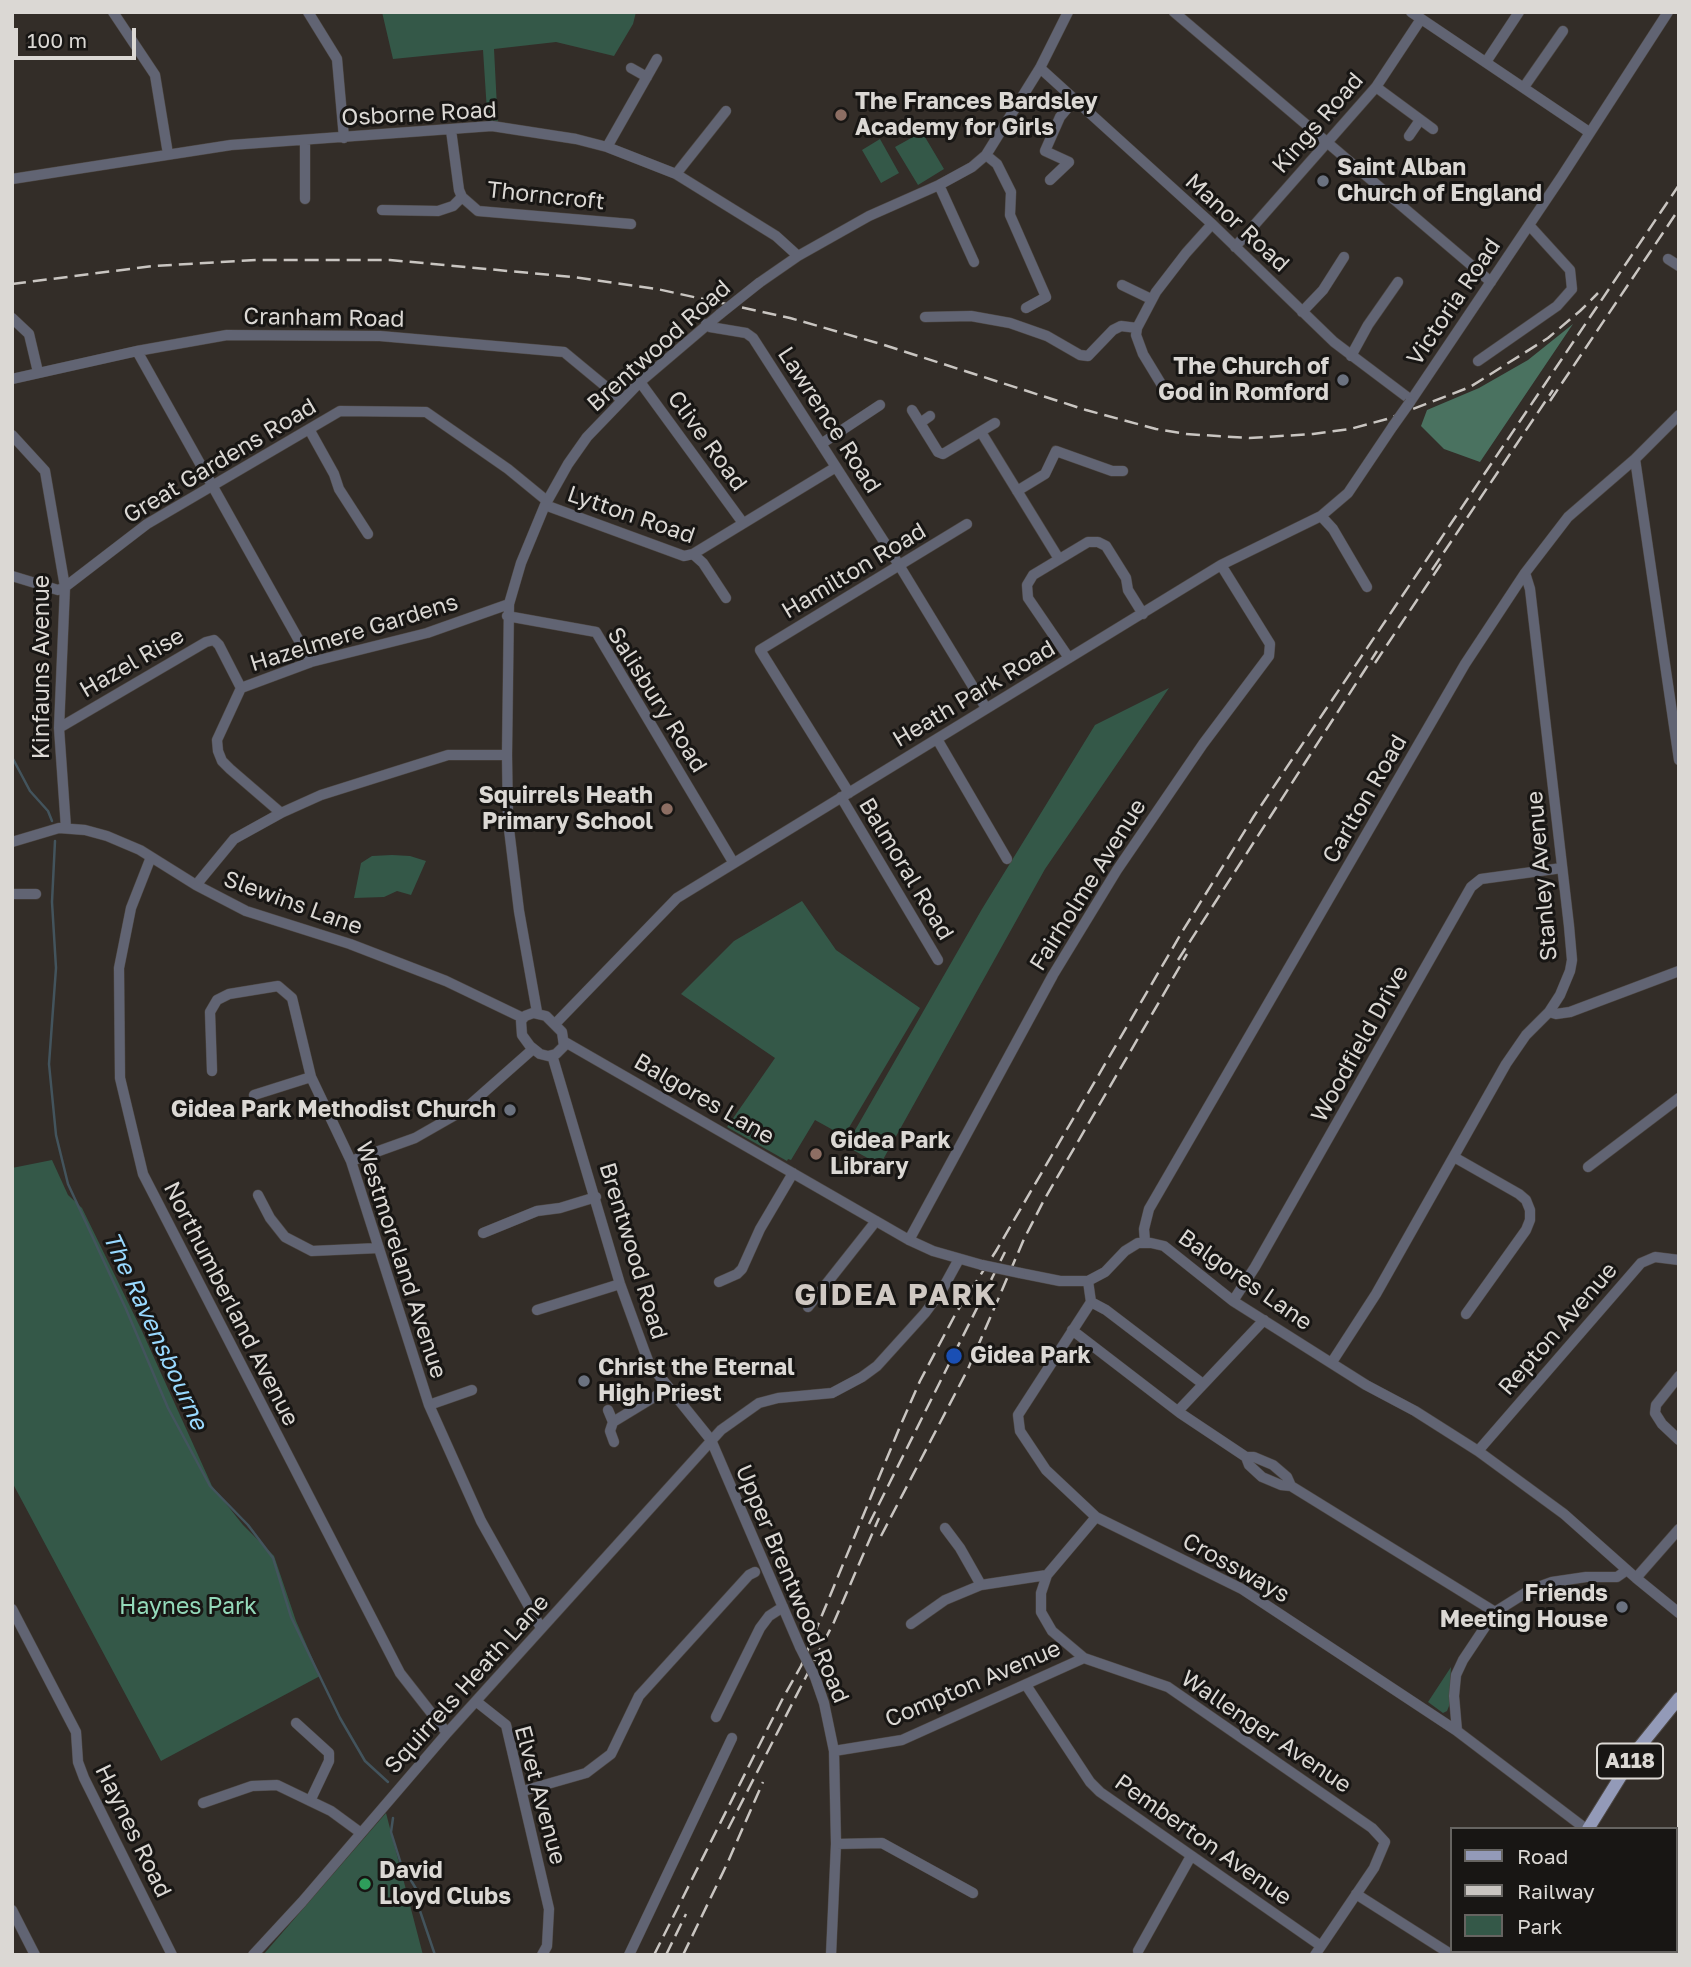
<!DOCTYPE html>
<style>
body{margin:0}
#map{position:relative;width:1691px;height:1967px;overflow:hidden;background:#332d28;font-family:"Golos Text",sans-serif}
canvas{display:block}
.frame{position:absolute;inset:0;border:14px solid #dbd8d4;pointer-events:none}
.legend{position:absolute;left:1450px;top:1827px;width:228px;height:126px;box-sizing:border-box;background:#181614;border:2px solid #666461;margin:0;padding:9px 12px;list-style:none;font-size:21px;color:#dbd8d4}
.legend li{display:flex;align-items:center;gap:14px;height:35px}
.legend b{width:35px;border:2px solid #666461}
.scale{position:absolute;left:14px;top:28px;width:122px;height:32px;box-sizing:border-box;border:4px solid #dbd8d4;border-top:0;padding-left:9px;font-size:21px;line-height:24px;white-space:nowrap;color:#dbd8d4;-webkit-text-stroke:5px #181614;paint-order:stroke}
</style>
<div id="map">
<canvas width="1691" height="1967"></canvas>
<div class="frame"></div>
<ul class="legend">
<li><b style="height:9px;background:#939ab8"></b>Road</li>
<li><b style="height:9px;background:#c9c5c1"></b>Railway</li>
<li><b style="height:19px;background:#345848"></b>Park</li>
</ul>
<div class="scale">100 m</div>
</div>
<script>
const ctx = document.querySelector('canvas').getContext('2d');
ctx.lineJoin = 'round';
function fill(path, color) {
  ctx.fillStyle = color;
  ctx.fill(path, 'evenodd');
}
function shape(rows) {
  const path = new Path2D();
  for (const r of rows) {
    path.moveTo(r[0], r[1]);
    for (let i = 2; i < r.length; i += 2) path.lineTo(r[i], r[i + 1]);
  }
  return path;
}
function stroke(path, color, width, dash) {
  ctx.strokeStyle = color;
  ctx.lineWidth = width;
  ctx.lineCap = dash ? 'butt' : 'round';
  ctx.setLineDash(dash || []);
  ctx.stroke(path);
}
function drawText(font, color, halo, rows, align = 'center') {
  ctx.font = font + ' "Golos Text",sans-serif';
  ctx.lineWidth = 6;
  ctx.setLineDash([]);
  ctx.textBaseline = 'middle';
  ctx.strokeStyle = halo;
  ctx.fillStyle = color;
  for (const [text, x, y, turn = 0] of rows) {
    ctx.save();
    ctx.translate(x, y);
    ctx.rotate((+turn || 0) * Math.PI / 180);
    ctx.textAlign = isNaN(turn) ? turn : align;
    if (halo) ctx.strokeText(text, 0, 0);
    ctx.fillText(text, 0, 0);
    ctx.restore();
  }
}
fill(shape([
 [382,12,636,12,633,24,614,56,556,42,494,49,498,127,488,127,483,50,393,59],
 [922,132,944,169,918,185,895,147],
 [880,139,899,173,881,183,862,150],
 [1169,688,1045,869,880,1165,846,1146,982,909,1095,725],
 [392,855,410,856,426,861,411,895,397,891,384,897,354,898,361,863,372,856],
 [802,901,836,950,920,1008,844,1136,815,1120,791,1160,788,1159,787,1161,727,1127,775,1058,681,994,734,941],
 [52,1160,68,1195,82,1208,142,1331,212,1486,243,1525,274,1556,296,1621,320,1676,161,1761,12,1482,12,1168],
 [1451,1667,1449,1706,1447,1711,1443,1713,1428,1702],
 [386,1813,423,1955,263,1955]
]), '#345848');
fill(shape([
 [1573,324,1480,462,1444,449,1421,426,1427,410,1479,388,1528,360]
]), '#4a7260');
stroke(shape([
 [12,757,30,791,48,811,52,821],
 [55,841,52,902,56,968,49,1064,56,1135,68,1184,126,1309,168,1408,210,1486,248,1525,273,1558,291,1617,340,1718,365,1761,388,1782],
 [393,1818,391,1832,401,1864,418,1892,419,1908,435,1955]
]), '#43545d', 2.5);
const minor = shape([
 [113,12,155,75,168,154],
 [308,12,337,59,344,138],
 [1174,12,1491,282],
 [1411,12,1589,132],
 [1486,62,1519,12],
 [631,68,647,77],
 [1040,68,1212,224,1334,342,1411,400],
 [1376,87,1433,129],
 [1524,87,1563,31],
 [451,130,459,190,462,197,478,211,631,224],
 [1409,136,1420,120],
 [607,147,657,59],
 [986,155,997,164,1011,192,1010,215,1046,297,1026,308],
 [676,174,726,111],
 [12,179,231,145,492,126,576,139,607,147,676,174,776,236,798,256],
 [1050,180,1069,162,1045,151,1060,117,1075,99],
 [939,185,974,262],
 [305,199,305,140],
 [382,210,438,211,453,206,462,197],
 [1235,247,1376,87,1421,19],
 [1668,259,1679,266],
 [759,283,798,256,869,216,939,185,972,167,986,155,1040,68,1068,12],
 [1122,285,1151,299],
 [1302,312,1323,290,1344,257],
 [925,317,971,316,1010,323,1047,336,1080,355,1088,356,1113,330,1121,326,1137,328],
 [12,318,29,334,38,372],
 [706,324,710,327,746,333,753,338,899,565,986,708],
 [137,351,311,662],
 [1351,356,1368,325,1398,282],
 [1478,361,1557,306,1572,289,1570,270,1529,225],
 [12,379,137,351,227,335,380,336,564,352,622,400],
 [640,382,743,523],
 [1199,397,1172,393,1163,387,1143,354,1136,335,1137,328,1156,292,1186,253,1212,224],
 [1410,402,1562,176,1668,12],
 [912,410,938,452,943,454,995,423],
 [920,423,930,416],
 [309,429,334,474,339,489,368,534],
 [981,432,1059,559],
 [12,435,45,471,65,587,59,728,66,828],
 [821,444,880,405],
 [1635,459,1679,760],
 [1017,491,1045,474,1056,451,1112,471,1123,471],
 [545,505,684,556,693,554,703,563,726,598],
 [1321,516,1333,529,1367,587],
 [693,554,836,467],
 [12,576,58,590,65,587,147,524,340,411,426,412,508,469,547,501],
 [507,616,596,632,733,862],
 [1069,658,1028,598,1027,585,1033,575,1088,542,1098,542,1106,546,1126,578,1128,590,1143,614],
 [59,728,206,642,214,640,219,645,241,688],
 [937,739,1007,859],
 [849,793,760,650,967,524],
 [841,797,938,960],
 [281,813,230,769,222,761,218,751,217,740,241,688,311,662,427,633,509,604],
 [12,842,59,828,85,830,107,836,140,850,196,885,246,911,350,944,446,981,523,1018],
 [151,857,131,908,119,968,120,1078,143,1174,400,1673,447,1733],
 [196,885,234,839,281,813,321,795,448,755,507,755],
 [12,894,36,894],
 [537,1012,519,911,508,821,507,755,509,604,521,563,545,505,568,464,587,437,640,382,720,314],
 [1549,1012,1556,1014,1570,1012,1679,971],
 [533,1013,546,1016,562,1032,564,1046,556,1054,548,1056,540,1054,530,1046,522,1035,521,1021,525,1016,533,1013],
 [555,1024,677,898,1221,565,1321,516,1348,493,1393,426],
 [565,1042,909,1240,933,1251,982,1265],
 [552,1055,620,1284,644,1350,649,1363,711,1440,800,1647],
 [212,1071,210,1012,217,1000,229,994,278,986,292,998,311,1077,351,1161,429,1405,481,1521,541,1628],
 [254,1095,311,1077],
 [1454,1157,1519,1194,1526,1200,1530,1210,1530,1220,1526,1230,1466,1314],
 [351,1161,415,1138,464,1110,533,1049],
 [1588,1167,1679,1098],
 [258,1195,270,1218,285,1237,312,1251,379,1248],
 [483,1233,537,1211,560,1208,596,1197],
 [909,1240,1053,975,1117,870,1203,744,1269,656,1270,644,1221,565],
 [1145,1242,1144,1229,1149,1209,1465,664,1525,573,1568,517,1635,459,1679,415],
 [1020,1273,1060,1281,1088,1281,1105,1272,1125,1251,1138,1243,1151,1243,1164,1246,1233,1301,1366,1385,1415,1411,1478,1451,1564,1514,1636,1578,1679,1613],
 [1088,1281,1091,1302,1018,1415,1020,1431,1046,1470,1096,1517,1242,1589,1457,1731,1586,1829],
 [719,1282,737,1274,742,1269,760,1229,793,1173],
 [1233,1301,1255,1267,1471,887,1481,879,1562,868],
 [1091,1302,1106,1310,1203,1384],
 [808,1307,876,1221],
 [537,1310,620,1284],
 [1072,1330,1180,1413,1246,1457,1249,1465,1262,1477,1281,1485,1291,1486,1495,1612],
 [1332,1362,1376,1294,1506,1064,1526,1035,1549,1012,1560,995,1570,971,1572,960,1569,926,1530,589,1525,573],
 [1679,1376,1656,1405,1655,1413,1662,1424,1679,1440],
 [429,1405,472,1390],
 [608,1410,613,1422],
 [1178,1411,1264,1320],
 [614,1442,610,1431,613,1422,669,1388],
 [1478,1451,1641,1263,1655,1257,1679,1260],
 [1246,1457,1254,1457,1273,1465,1287,1477,1291,1486],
 [1096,1517,1047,1575,1041,1593,1041,1612,1052,1631,1084,1658,1168,1687,1372,1828,1385,1842,1374,1868,1315,1955],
 [945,1528,960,1548,981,1585],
 [1636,1578,1679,1529],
 [12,1609,76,1732,78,1762,84,1778,172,1955],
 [911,1624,945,1600,981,1585,1047,1575],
 [815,1677,824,1703,834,1751,836,1844,831,1955],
 [1026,1685,1090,1782,1100,1792,1321,1946],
 [477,1702,506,1725,549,1909,547,1946,542,1955],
 [716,1717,760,1628,769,1616,783,1607],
 [296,1723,329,1753,329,1761,310,1801],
 [1457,1731,1454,1696,1456,1675,1463,1660,1495,1612,1530,1590,1552,1582,1586,1577,1617,1577,1627,1570],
 [834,1751,902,1740,1084,1658],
 [523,1791,586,1773,611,1754,639,1696,749,1575,755,1572],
 [203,1803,252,1786,277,1785,331,1811,361,1833],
 [836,1844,882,1843,973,1893],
 [1356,1894,1452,1955],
 [12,1910,35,1955],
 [1138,1951,1191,1856],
 [1611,1951,1614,1955],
 [253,1955,302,1902,447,1733,721,1430,759,1403,778,1398,832,1393,862,1377,877,1366,925,1313,942,1290,959,1259],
 [629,1955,732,1738]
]);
const major = shape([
 [1588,1829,1637,1750,1679,1698],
 [1518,1955,1520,1951]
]);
stroke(minor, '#4e4844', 11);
stroke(major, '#4e4844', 14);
stroke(minor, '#616473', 10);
stroke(major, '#939ab8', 12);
stroke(shape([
 [12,284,153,266,256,260,390,260,573,277,657,289,790,318,881,344,1086,410,1156,429,1186,434,1249,438,1313,434,1350,429,1387,419,1470,387,1548,338,1580,311,1598,293],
 [1550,401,1679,209],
 [1432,570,1553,390],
 [1375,663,1441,564],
 [1178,960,1377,651],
 [869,1524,1005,1252],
 [881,1536,968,1369,1024,1239,1044,1200,1187,954],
 [728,1829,834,1622,879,1518],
 [654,1955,783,1698,801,1666,899,1429,920,1381,956,1313,996,1251,1182,932,1254,816,1679,185],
 [666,1955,686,1914],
 [683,1955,727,1864,763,1782]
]), '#c9c5c1', 2.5, [14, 7]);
const minorBridge = shape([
 [720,314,759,283],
 [1393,426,1410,402],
 [982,1265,1020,1273],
 [800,1647,815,1677]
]);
stroke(minorBridge, '#4e4844', 11, []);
stroke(minorBridge, '#616473', 10);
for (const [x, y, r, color] of [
 [841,115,7,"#8d6e63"],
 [1323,181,7,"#6b7280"],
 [1343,380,7,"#6b7280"],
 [667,809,7,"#8d6e63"],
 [510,1110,7,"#6b7280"],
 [816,1154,7,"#8d6e63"],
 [954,1356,9,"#1a4fb4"],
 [584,1381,7,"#6b7280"],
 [1622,1607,7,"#6b7280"],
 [365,1884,7,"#2e9e5b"]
]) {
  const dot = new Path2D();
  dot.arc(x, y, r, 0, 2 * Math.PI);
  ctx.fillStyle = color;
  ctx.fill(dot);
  stroke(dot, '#181614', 2.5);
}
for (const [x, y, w] of [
 [1630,1761,66]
]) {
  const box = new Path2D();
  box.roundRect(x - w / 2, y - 17.5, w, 35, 5);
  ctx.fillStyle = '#181614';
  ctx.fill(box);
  stroke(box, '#dbd8d4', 2);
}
drawText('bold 21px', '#dbd8d4', null, [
 ["A118",1630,1761]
]);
drawText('bold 23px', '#dbd8d4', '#181614', [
 ["The Frances Bardsley",855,102],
 ["Academy for Girls",855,128],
 ["Saint Alban",1337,168],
 ["Church of England",1337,194],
 ["The Church of",1329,367,"right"],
 ["God in Romford",1329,393,"right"],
 ["Squirrels Heath",653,796,"right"],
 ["Primary School",653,822,"right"],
 ["Gidea Park Methodist Church",496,1110,"right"],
 ["Gidea Park",830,1141],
 ["Library",830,1167],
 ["Gidea Park",970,1356],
 ["Christ the Eternal",598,1368],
 ["High Priest",598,1394],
 ["Friends",1608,1594,"right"],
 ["Meeting House",1608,1620,"right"],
 ["David",379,1871],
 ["Lloyd Clubs",379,1897]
], 'left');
drawText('23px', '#dbd8d4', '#181614', [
 ["Osborne Road",419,114,-3],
 ["Kings Road",1318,123,-49],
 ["Thorncroft",546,196,6],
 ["Manor Road",1237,223,43],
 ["Victoria Road",1454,302,-56],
 ["Cranham Road",324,318,1],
 ["Brentwood Road",659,346,-42],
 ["Lawrence Road",829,420,57],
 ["Clive Road",707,441,54],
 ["Great Gardens Road",220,461,-31],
 ["Lytton Road",631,515,19],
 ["Hamilton Road",854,571,-31],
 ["Hazelmere Gardens",354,633,-17],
 ["Hazel Rise",132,663,-30],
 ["Kinfauns Avenue",42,667,-90],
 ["Heath Park Road",974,694,-31],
 ["Salisbury Road",657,700,58],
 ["Carlton Road",1365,799,-60],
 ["Balmoral Road",906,869,59],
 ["Stanley Avenue",1542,876,-95],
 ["Fairholme Avenue",1088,885,-58],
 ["Slewins Lane",293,903,20],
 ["Woodfield Drive",1360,1044,-61],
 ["Balgores Lane",704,1099,30],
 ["Brentwood Road",633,1251,73],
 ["Westmoreland Avenue",401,1260,72],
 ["Balgores Lane",1245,1280,35],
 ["Northumberland Avenue",231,1304,63],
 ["Repton Avenue",1558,1329,-49],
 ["Crossways",1236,1568,29],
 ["Upper Brentwood Road",792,1584,67],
 ["Squirrels Heath Lane",467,1684,-48],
 ["Compton Avenue",973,1684,-23],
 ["Wallenger Avenue",1266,1732,34],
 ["Elvet Avenue",540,1795,75],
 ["Haynes Road",133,1831,64],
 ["Pemberton Avenue",1203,1840,35]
]);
drawText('23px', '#94daba', '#181614', [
 ["Haynes Park",188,1607]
]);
drawText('italic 24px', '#99d9ff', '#181614', [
 ["The Ravensbourne",155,1331,65]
]);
ctx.letterSpacing = '2px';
drawText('bold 30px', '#cfc8c2', '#181614', [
 ["GIDEA PARK",896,1295]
]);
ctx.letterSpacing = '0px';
</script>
